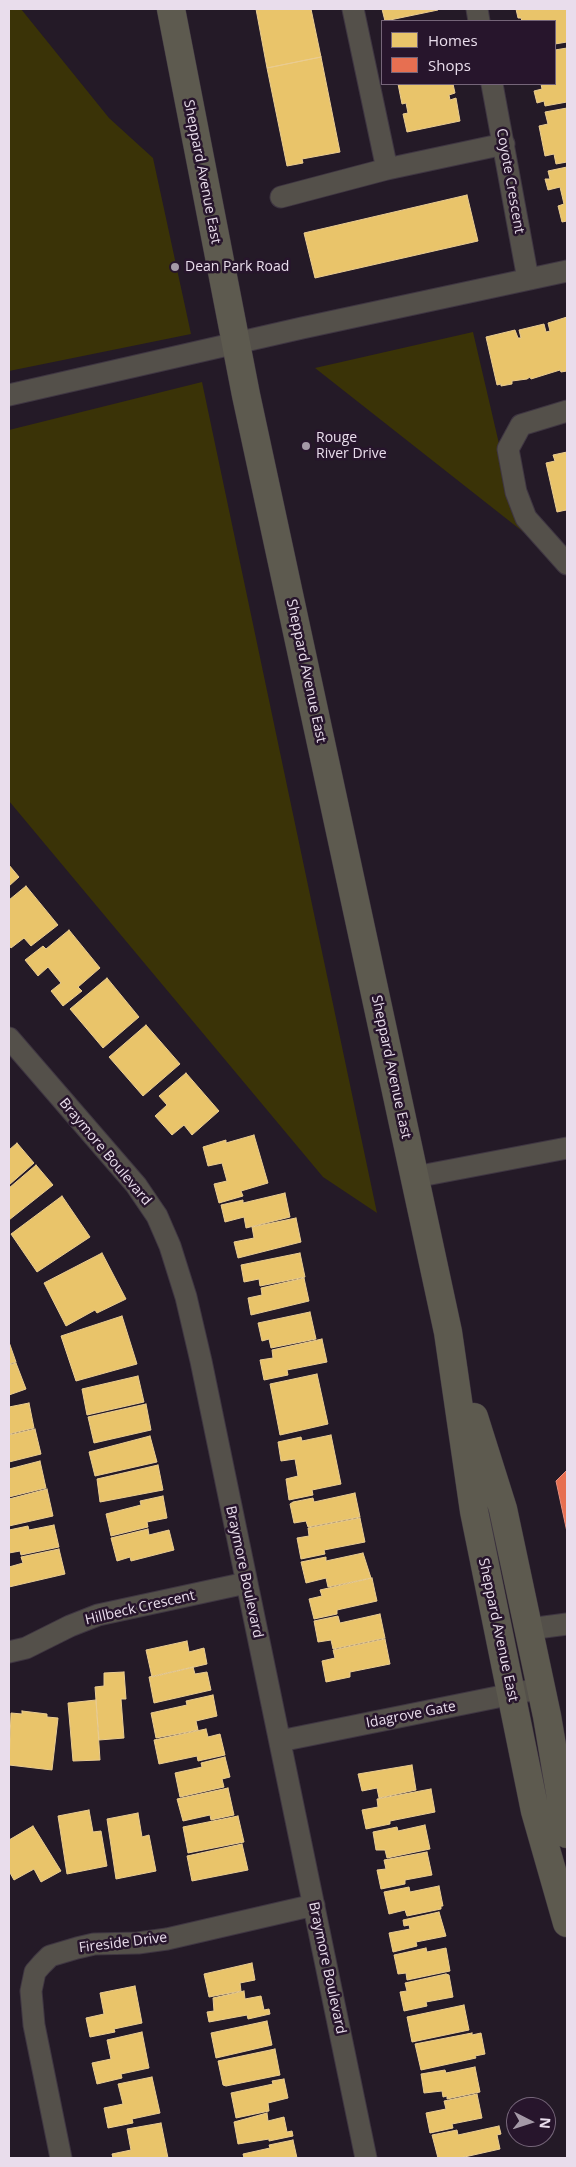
<!DOCTYPE html>
<style>
body{margin:0}
#map{position:relative;width:576px;height:2167px;overflow:hidden;background:#241a27;font-family:"Open Sans",sans-serif}
canvas{display:block}
.frame{position:absolute;inset:0;border:10px solid #e9ddec;pointer-events:none}
.legend{position:absolute;left:381px;top:20px;width:175px;height:65px;box-sizing:border-box;background:#27152c;border:1px solid #756579;margin:0;padding:6px 9px;list-style:none;font-size:15px;color:#e9ddec}
.legend li{display:flex;align-items:center;gap:10px;height:25px}
.legend b{width:25px;border:1px solid #756579}
.north{position:absolute;left:506px;top:2097px;width:50px;height:50px;box-sizing:border-box;background:#27152c;border:1px solid #756579;border-radius:50%;rotate:95deg;font-size:14px;font-weight:700;line-height:20px;text-align:center;color:#e9ddec}
.north::after{content:'';display:block;margin:auto;width:18px;height:22px;background:#a499a7;clip-path:polygon(50% 0,100% 100%,50% 72%,0 100%)}
</style>
<div id="map">
<canvas width="576" height="2167"></canvas>
<div class="frame"></div>
<ul class="legend">
<li><b style="height:14px;background:#e9c46a"></b>Homes</li>
<li><b style="height:14px;background:#e76f51"></b>Shops</li>
</ul>
<div class="north">N</div>
</div>
<script>
const ctx = document.querySelector('canvas').getContext('2d');
ctx.lineJoin = 'round';
function fill(path, color) {
  ctx.fillStyle = color;
  ctx.fill(path, 'evenodd');
}
function shape(rows) {
  const path = new Path2D();
  for (const r of rows) {
    path.moveTo(r[0], r[1]);
    for (let i = 2; i < r.length; i += 2) path.lineTo(r[i], r[i + 1]);
  }
  return path;
}
function stroke(path, color, width, dash) {
  ctx.strokeStyle = color;
  ctx.lineWidth = width;
  ctx.lineCap = dash ? 'butt' : 'round';
  ctx.setLineDash(dash || []);
  ctx.stroke(path);
}
function drawText(font, color, halo, rows, align = 'center') {
  ctx.font = font + ' "Open Sans",sans-serif';
  ctx.lineWidth = 5;
  ctx.setLineDash([]);
  ctx.textBaseline = 'middle';
  ctx.strokeStyle = halo;
  ctx.fillStyle = color;
  for (const [text, x, y, turn = 0] of rows) {
    ctx.save();
    ctx.translate(x, y);
    ctx.rotate((+turn || 0) * Math.PI / 180);
    ctx.textAlign = isNaN(turn) ? turn : align;
    if (halo) ctx.strokeText(text, 0, 0);
    ctx.fillText(text, 0, 0);
    ctx.restore();
  }
}
fill(shape([
 [9,9,21,9,109,118,153,158,191,334,9,371],
 [473,332,510,491,536,542,315,368],
 [202,382,377,1213,323,1177,9,801,9,430]
]), '#3a3307');
const homes = shape([
 [256,9,311,9,321,57,267,68,256,9],
 [382,9,437,9,438,10,385,21,382,9],
 [516,9,567,9,567,42,555,44,555,21,522,21,521,18,518,18,516,9],
 [567,48,567,102,545,106,544,101,537,103,534,91,542,89,541,84,555,84,555,50,567,48],
 [321,57,340,152,302,159,303,163,287,166,267,68,321,57],
 [398,84,453,84,455,93,449,95,450,100,456,98,460,121,407,132,403,114,408,113,406,103,402,104,398,84],
 [567,108,567,162,556,164,554,154,545,156,539,126,548,124,545,112,567,108],
 [567,167,567,221,562,222,558,206,564,204,560,187,548,190,545,179,550,179,548,171,567,167],
 [467,195,478,241,315,278,304,233,467,195],
 [567,317,567,371,561,372,560,370,531,379,530,377,527,379,512,381,512,384,501,386,501,384,497,385,486,337,515,330,518,338,521,338,519,330,544,324,546,332,550,331,548,323,567,317],
 [567,452,567,513,566,510,557,512,546,463,555,461,553,455,567,452],
 [9,865,19,877,9,886,9,865],
 [26,886,58,925,31,946,24,938,11,948,9,945,9,900,26,886],
 [69,930,100,968,78,987,82,991,63,1006,51,991,61,983,48,967,38,976,25,960,43,946,46,949,69,930],
 [107,978,139,1017,103,1048,70,1009,107,978],
 [146,1025,180,1064,143,1096,109,1057,146,1025],
 [186,1073,219,1111,192,1135,184,1125,172,1135,155,1116,167,1105,159,1096,186,1073],
 [254,1135,268,1183,241,1191,243,1196,219,1203,214,1184,227,1181,222,1163,208,1166,203,1147,226,1140,226,1143,254,1135],
 [17,1143,34,1163,9,1185,9,1150,17,1143],
 [36,1165,53,1185,9,1220,9,1188,36,1165],
 [285,1193,290,1217,246,1228,244,1217,225,1222,221,1205,243,1200,243,1203,285,1193],
 [62,1196,90,1237,37,1272,11,1234,62,1196],
 [296,1218,301,1242,238,1258,234,1242,254,1238,252,1227,296,1218],
 [102,1253,126,1299,97,1313,95,1310,66,1326,44,1283,102,1253],
 [300,1253,305,1277,260,1286,259,1279,244,1282,241,1265,300,1253],
 [304,1278,309,1301,251,1315,248,1298,262,1295,261,1288,304,1278],
 [310,1312,316,1339,271,1348,269,1339,262,1341,258,1323,310,1312],
 [122,1316,137,1364,76,1381,61,1336,122,1316],
 [322,1339,327,1362,287,1370,288,1375,264,1380,260,1360,273,1358,272,1350,322,1339],
 [9,1342,16,1362,9,1364,9,1342],
 [16,1363,26,1389,9,1395,9,1365,16,1363],
 [317,1374,328,1424,280,1435,270,1384,317,1374],
 [138,1376,144,1402,87,1415,82,1389,138,1376],
 [29,1403,34,1428,9,1434,9,1407,29,1403],
 [146,1404,151,1430,94,1443,88,1417,146,1404],
 [35,1429,41,1454,9,1462,9,1435,35,1429],
 [331,1435,341,1484,312,1490,313,1495,289,1500,286,1479,298,1476,295,1459,281,1461,278,1442,301,1437,302,1441,331,1435],
 [150,1436,157,1462,95,1476,89,1452,150,1436],
 [40,1461,46,1488,9,1497,9,1469,40,1461],
 [158,1465,163,1490,100,1502,97,1479,158,1465],
 [47,1489,53,1516,9,1526,9,1499,47,1489],
 [355,1493,360,1517,308,1527,306,1521,294,1523,290,1504,293,1502,313,1498,314,1502,355,1493],
 [163,1496,167,1518,147,1522,148,1527,111,1536,106,1514,141,1505,140,1501,163,1496],
 [360,1518,365,1542,324,1550,325,1554,301,1559,297,1538,309,1536,308,1528,360,1518],
 [54,1525,59,1547,21,1555,20,1551,9,1553,9,1530,28,1526,29,1530,54,1525],
 [148,1529,149,1535,169,1530,174,1550,131,1561,130,1557,117,1561,111,1538,148,1529],
 [59,1549,65,1574,9,1587,9,1567,23,1563,21,1557,59,1549],
 [363,1553,371,1578,328,1587,326,1578,306,1583,301,1562,326,1557,326,1561,363,1553],
 [372,1578,377,1601,337,1610,337,1614,314,1619,309,1599,322,1596,320,1590,372,1578],
 [380,1614,385,1638,333,1649,331,1640,318,1642,314,1621,338,1616,340,1623,380,1614],
 [385,1639,390,1664,350,1672,350,1677,326,1682,322,1661,335,1658,333,1650,385,1639],
 [187,1641,189,1652,204,1648,207,1664,152,1677,146,1650,187,1641],
 [193,1667,195,1674,207,1672,211,1690,154,1703,149,1677,193,1667],
 [124,1672,126,1699,121,1699,124,1738,99,1740,95,1687,104,1686,104,1673,124,1672],
 [213,1695,217,1716,196,1721,198,1730,156,1738,151,1713,187,1705,186,1701,213,1695],
 [96,1700,100,1760,73,1761,68,1703,96,1700],
 [22,1711,47,1714,47,1717,58,1718,52,1770,9,1765,11,1713,22,1714,22,1711],
 [206,1729,208,1737,220,1734,225,1755,198,1761,197,1756,159,1764,154,1740,206,1729],
 [225,1757,230,1777,222,1779,224,1787,180,1797,175,1773,202,1767,201,1763,225,1757],
 [412,1765,416,1790,379,1798,377,1788,362,1791,358,1774,412,1765],
 [228,1788,234,1815,211,1820,210,1815,183,1821,177,1799,228,1788],
 [431,1789,435,1812,390,1821,390,1824,366,1829,362,1810,378,1807,377,1799,431,1789],
 [89,1810,93,1832,101,1831,107,1866,67,1874,58,1816,89,1810],
 [138,1813,142,1837,149,1835,156,1871,116,1879,107,1819,138,1813],
 [238,1816,244,1842,188,1853,183,1827,238,1816],
 [425,1825,430,1849,387,1858,385,1850,376,1850,373,1832,397,1827,398,1831,425,1825],
 [33,1826,61,1871,41,1882,34,1869,14,1880,9,1871,9,1840,33,1826],
 [242,1844,248,1870,192,1881,187,1856,242,1844],
 [427,1852,432,1875,405,1880,405,1884,381,1889,377,1870,386,1869,384,1860,427,1852],
 [439,1886,443,1906,441,1906,441,1909,407,1916,405,1910,389,1914,384,1892,409,1887,410,1892,439,1886],
 [439,1912,446,1936,416,1942,417,1946,393,1952,389,1933,410,1929,409,1925,404,1926,403,1920,439,1912],
 [426,1948,427,1952,446,1948,450,1971,407,1980,406,1973,398,1974,394,1955,426,1948],
 [252,1963,255,1980,240,1983,241,1991,209,1997,204,1974,252,1963],
 [446,1974,449,1975,453,1997,426,2002,427,2006,404,2011,400,1992,407,1991,405,1983,446,1974],
 [135,1986,142,2023,114,2029,115,2032,90,2037,86,2018,104,2014,100,1993,135,1986],
 [244,1991,245,1999,261,1996,264,2010,269,2009,270,2014,248,2019,247,2015,209,2022,207,2012,214,2011,213,1998,244,1991],
 [464,2005,469,2030,412,2042,407,2017,464,2005],
 [267,2021,272,2045,216,2058,211,2033,267,2021],
 [142,2032,149,2068,121,2074,122,2078,97,2084,92,2063,111,2059,107,2040,142,2032],
 [472,2033,472,2035,481,2033,485,2054,475,2056,476,2058,421,2070,415,2044,472,2033],
 [275,2049,280,2075,226,2086,223,2085,218,2061,275,2049],
 [475,2067,480,2092,447,2099,447,2096,443,2097,442,2091,424,2093,421,2074,445,2070,446,2073,475,2067],
 [152,2077,160,2113,132,2119,133,2123,108,2128,104,2108,123,2104,118,2084,152,2077],
 [284,2079,288,2098,268,2103,269,2111,236,2118,231,2093,273,2084,272,2081,284,2079],
 [477,2094,482,2118,452,2124,453,2128,430,2133,426,2113,446,2109,444,2101,477,2094],
 [267,2113,268,2121,284,2117,287,2132,292,2131,293,2136,269,2141,269,2139,238,2144,234,2122,267,2113],
 [161,2123,168,2158,113,2158,112,2154,131,2150,127,2129,161,2123],
 [499,2126,501,2134,497,2135,500,2149,460,2158,438,2158,432,2135,457,2130,458,2135,499,2126],
 [293,2140,297,2158,244,2158,243,2154,270,2148,269,2145,293,2140]
]);
fill(homes, '#e9c46a');
stroke(homes, '#e9cc91', 1);
const shops = shape([
 [567,1470,567,1532,556,1481,567,1470]
]);
fill(shops, '#e76f51');
stroke(shops, '#e89080', 1);
const minor = shape([
 [353,9,387,169],
 [477,9,479,21],
 [492,84,528,279],
 [281,197,387,169,504,144],
 [9,395,302,328,567,271],
 [567,411,521,425,508,449,516,492,526,518,567,564],
 [9,1038,136,1185,157,1216,170,1246,186,1297,201,1361,366,2158],
 [415,1177,567,1148],
 [529,1629,567,1624],
 [9,1652,26,1648,70,1626,98,1615,246,1583],
 [280,1741,542,1688],
 [61,2158,34,2025,31,1991,35,1972,42,1964,50,1956,77,1948,94,1944,138,1943,167,1939,314,1905]
]);
const major = shape([
 [171,9,246,395,448,1332,474,1511,535,1811,567,1923],
 [474,1417,503,1509,547,1716,567,1834]
]);
stroke(minor, '#3f3642', 23);
stroke(major, '#3f3642', 29);
stroke(minor, '#54504a', 21);
stroke(major, '#5d5a4f', 28);
for (const [x, y, r, color] of [
 [175,267,5,"#a499a7"],
 [306,446,5,"#a499a7"]
]) {
  const dot = new Path2D();
  dot.arc(x, y, r, 0, 2 * Math.PI);
  ctx.fillStyle = color;
  ctx.fill(dot);
  stroke(dot, '#27152c', 2);
}
drawText('14px', '#e9ddec', '#27152c', [
 ["Sheppard Avenue East",202,172,79],
 ["Coyote Crescent",510,181,80],
 ["Sheppard Avenue East",306,671,78],
 ["Sheppard Avenue East",391,1067,78],
 ["Braymore Boulevard",105,1152,50],
 ["Braymore Boulevard",244,1572,78],
 ["Hillbeck Crescent",140,1608,-13],
 ["Sheppard Avenue East",498,1630,78],
 ["Idagrove Gate",411,1715,-11],
 ["Fireside Drive",123,1943,-7],
 ["Braymore Boulevard",327,1968,78]
]);
drawText('14px', '#e9ddec', '#27152c', [
 ["Dean Park Road",185,267],
 ["Rouge",316,438],
 ["River Drive",316,454]
], 'left');
</script>
